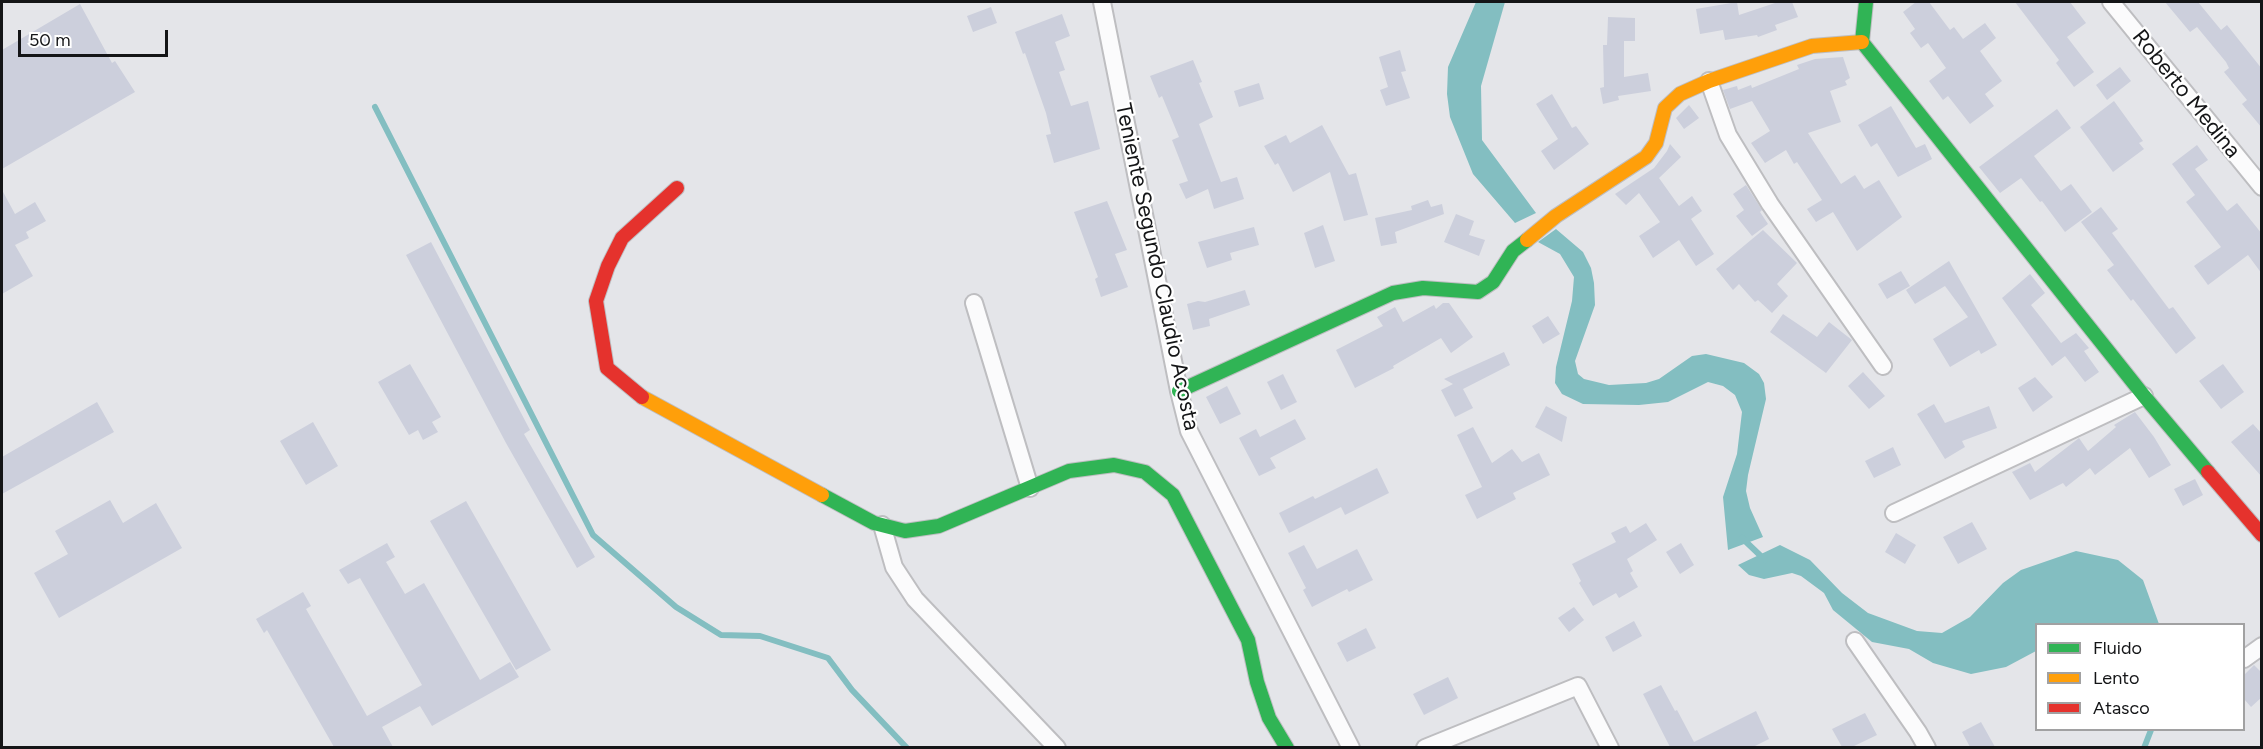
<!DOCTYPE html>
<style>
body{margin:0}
#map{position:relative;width:2263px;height:749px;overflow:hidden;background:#e4e5e9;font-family:Figtree,sans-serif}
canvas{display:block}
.frame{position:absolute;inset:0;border:3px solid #141517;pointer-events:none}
.legend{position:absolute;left:2035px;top:623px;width:210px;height:108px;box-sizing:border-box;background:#fff;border:2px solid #a1a1a2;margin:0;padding:8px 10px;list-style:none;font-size:18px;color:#141517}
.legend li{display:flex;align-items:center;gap:12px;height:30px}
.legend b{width:30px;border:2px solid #a1a1a2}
.scale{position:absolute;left:18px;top:30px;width:150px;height:27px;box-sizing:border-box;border:3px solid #141517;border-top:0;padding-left:8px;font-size:18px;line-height:21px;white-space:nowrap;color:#141517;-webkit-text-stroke:4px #fff;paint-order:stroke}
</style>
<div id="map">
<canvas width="2263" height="749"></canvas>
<div class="frame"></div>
<ul class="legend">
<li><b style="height:8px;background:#30b455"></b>Fluido</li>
<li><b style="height:8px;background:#ff9f0a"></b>Lento</li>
<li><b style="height:8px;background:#e5322d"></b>Atasco</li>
</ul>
<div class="scale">50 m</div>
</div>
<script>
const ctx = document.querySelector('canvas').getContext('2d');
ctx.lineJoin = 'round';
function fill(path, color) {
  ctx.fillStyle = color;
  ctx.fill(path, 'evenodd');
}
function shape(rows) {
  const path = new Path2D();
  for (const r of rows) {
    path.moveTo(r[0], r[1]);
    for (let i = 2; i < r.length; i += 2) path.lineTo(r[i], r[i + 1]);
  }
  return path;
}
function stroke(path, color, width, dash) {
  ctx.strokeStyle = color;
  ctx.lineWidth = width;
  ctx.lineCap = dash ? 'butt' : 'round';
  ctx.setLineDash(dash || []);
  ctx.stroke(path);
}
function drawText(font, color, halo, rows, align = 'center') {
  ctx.font = font + ' Figtree,sans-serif';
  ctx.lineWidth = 4.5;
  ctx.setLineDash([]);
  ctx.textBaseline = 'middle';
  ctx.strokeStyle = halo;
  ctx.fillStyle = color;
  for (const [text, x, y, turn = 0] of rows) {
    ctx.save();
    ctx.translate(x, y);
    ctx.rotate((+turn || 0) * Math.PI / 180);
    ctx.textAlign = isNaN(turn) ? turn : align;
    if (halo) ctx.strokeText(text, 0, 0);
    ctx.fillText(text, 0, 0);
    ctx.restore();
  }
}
fill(shape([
 [1476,2,1505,2,1481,86,1482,140,1536,213,1515,223,1473,174,1450,117,1447,94,1448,67],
 [1556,229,1583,252,1591,268,1594,283,1595,305,1575,361,1578,374,1584,379,1609,385,1646,383,1659,379,1692,356,1706,354,1744,363,1759,374,1764,383,1766,399,1748,475,1746,491,1750,508,1763,537,1728,550,1723,497,1737,454,1742,412,1735,395,1723,386,1708,382,1668,402,1639,405,1583,404,1562,394,1555,383,1556,367,1572,301,1574,277,1560,254,1538,242],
 [1780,545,1810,560,1842,593,1868,613,1917,631,1942,633,1970,617,2003,583,2021,570,2076,551,2118,560,2143,580,2159,624,2036,624,2036,651,2006,667,1971,674,1933,663,1909,649,1872,642,1833,610,1824,593,1801,576,1792,573,1764,579,1749,575,1738,565]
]), '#83bec1');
stroke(shape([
 [375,107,593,535,676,607,721,635,760,636,828,658,852,690,907,748],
 [1742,538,1765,560],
 [2144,748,2151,730]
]), '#83bec1', 6);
fill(shape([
 [1737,2,1739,15,1778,2,1792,2,1798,17,1775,25,1777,30,1758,37,1757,35,1725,40,1723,30,1700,34,1696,9],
 [1916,2,1929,2,1950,30,1954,27,1963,39,1985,23,1996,38,1980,51,2002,81,1985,94,1994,106,1970,124,1948,96,1943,100,1929,81,1946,68,1928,43,1921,48,1910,33,1915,29,1903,12],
 [2015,2,2070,2,2086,23,2067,37,2094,72,2074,87,2056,63,2059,60],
 [2165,2,2198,2,2221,30,2227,25,2262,69,2262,128,2242,104,2247,100,2224,72,2229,68,2226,62,2197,27,2190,32],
 [80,4,112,63,115,61,135,92,2,169,2,50],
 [991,7,997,23,973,32,967,16],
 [1062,14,1070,36,1055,42,1065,70,1059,72,1071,106,1088,101,1100,149,1054,163,1046,135,1051,134,1046,113,1025,53,1023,54,1015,32],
 [1608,17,1635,18,1635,41,1624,41,1624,77,1648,73,1651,91,1618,96,1619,100,1603,104,1600,88,1604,87,1603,45,1607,45],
 [1400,50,1406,71,1401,72,1410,98,1386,106,1380,90,1388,87,1379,57],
 [1843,57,1850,78,1845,81,1847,85,1830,91,1841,122,1808,133,1841,184,1855,175,1864,189,1879,180,1902,217,1857,251,1833,212,1816,222,1807,209,1822,200,1797,162,1794,164,1786,150,1765,163,1751,143,1770,131,1752,101,1730,109,1723,90,1737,86,1738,90,1751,85,1752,88,1799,69,1797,65,1815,59],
 [1193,60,1202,82,1199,83,1213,117,1199,124,1221,182,1237,177,1244,199,1214,209,1208,189,1186,199,1179,184,1188,181,1172,140,1179,137,1162,96,1159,98,1150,76],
 [2120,67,2131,81,2107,100,2096,85],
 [1259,83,1264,99,1239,107,1234,91],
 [1552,94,1572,128,1576,126,1589,144,1554,170,1541,151,1558,139,1536,104],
 [2114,101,2143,141,2139,143,2144,149,2113,172,2080,127],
 [1689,105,1699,118,1684,129,1676,118],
 [1891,106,1916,148,1925,144,1932,159,1898,177,1877,143,1871,147,1858,125],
 [2057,109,2071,128,2034,156,2061,191,2071,184,2092,212,2065,232,2042,201,2040,202,2021,178,2000,193,1979,167],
 [1322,125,1349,175,1356,173,1368,215,1344,221,1330,172,1293,192,1278,163,1275,165,1264,146,1286,135,1290,143],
 [1670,144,1681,157,1659,178,1679,206,1692,196,1702,211,1691,219,1714,254,1696,266,1679,240,1653,258,1639,236,1660,222,1639,193,1626,205,1615,194,1654,168,1667,151],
 [2197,145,2208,160,2195,169,2227,211,2237,203,2262,234,2262,274,2248,255,2208,285,2194,266,2221,247,2186,202,2195,195,2172,164],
 [1746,185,1762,210,1760,212,1768,224,1752,236,1736,216,1744,210,1733,194],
 [2,190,15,214,35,202,46,221,26,232,29,238,15,245,33,276,2,294],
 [1428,200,1431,207,1442,204,1444,214,1395,232,1397,243,1381,246,1375,218,1412,210,1411,206],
 [1107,201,1127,250,1115,254,1128,287,1101,297,1095,279,1098,277,1074,212],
 [2101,207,2118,229,2112,233,2169,309,2173,307,2196,338,2176,354,2133,299,2131,301,2107,270,2114,265,2081,222],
 [1456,214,1474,221,1469,235,1485,240,1479,256,1444,242],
 [1323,225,1335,261,1315,268,1304,233],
 [1254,227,1259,245,1230,253,1232,260,1207,268,1198,242],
 [1763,230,1797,263,1777,284,1788,296,1772,313,1758,300,1755,302,1739,284,1733,290,1716,269],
 [431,242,530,430,524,434,595,557,577,568,506,443,406,255],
 [1949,261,1997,345,1981,354,1979,350,1950,367,1933,339,1968,317,1945,286,1915,304,1906,290],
 [1901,271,1910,286,1887,299,1878,284],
 [2030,274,2045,293,2031,305,2061,343,2076,333,2089,348,2084,351,2099,372,2085,382,2065,356,2052,366,2002,298],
 [1245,290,1250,305,1209,319,1210,326,1193,330,1187,304,1198,301,1205,302],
 [1443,303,1449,303,1473,337,1451,353,1441,338,1393,366,1394,368,1355,388,1336,350,1383,326,1377,317,1395,307,1403,322,1434,305,1436,309],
 [1783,314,1817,337,1829,322,1852,340,1826,373,1770,332],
 [1548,316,1560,334,1543,344,1532,326],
 [1504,352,1510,365,1463,389,1473,408,1455,417,1441,390,1453,384,1444,379],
 [410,364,441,417,432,422,438,432,423,440,418,430,409,435,378,382],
 [2223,364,2244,392,2221,409,2199,381],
 [1863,372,1885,396,1869,409,1848,386],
 [1283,374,1297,402,1281,410,1267,382],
 [2035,377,2053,397,2033,412,2018,388],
 [1227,386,1241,414,1220,424,1206,397],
 [97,402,114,432,2,494,2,457],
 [1934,404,1945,423,1989,406,1997,428,1962,441,1965,447,1945,459,1917,414],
 [1546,406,1567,417,1562,442,1535,427],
 [2135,412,2154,437,2171,465,2149,478,2130,448,2095,475,2090,468,2066,487,2063,483,2030,500,2012,472,2030,463,2035,472,2079,438,2088,451,2116,427,2114,425],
 [1295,419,1306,439,1270,458,1276,468,1259,476,1239,438,1256,429,1260,437],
 [313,422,338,466,306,485,280,441],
 [2253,424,2262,434,2262,477,2231,442],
 [1473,427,1492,463,1512,449,1522,462,1539,453,1550,475,1513,493,1516,499,1477,519,1465,495,1482,487,1457,435],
 [1893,447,1901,465,1874,478,1865,461],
 [1377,468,1389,493,1345,515,1341,507,1289,533,1279,513,1313,496,1315,499],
 [2195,479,2203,495,2183,506,2174,489],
 [110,500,123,523,156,503,182,548,59,618,34,573,68,554,55,531],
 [466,501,551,650,516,670,430,521],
 [1972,522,1987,549,1958,564,1943,537],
 [1646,523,1657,540,1627,559,1633,571,1630,573,1638,587,1619,598,1616,593,1593,606,1579,583,1581,581,1572,564,1616,542,1611,533,1626,526,1630,533],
 [1896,533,1916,545,1905,564,1885,552],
 [387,543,395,557,386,562,405,594,424,583,480,680,510,662,519,677,432,726,420,706,382,727,393,747,334,747,267,630,264,633,256,619,303,592,311,606,306,609,367,716,422,685,360,578,348,584,339,570],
 [1681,543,1694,565,1680,574,1666,552],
 [1304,545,1317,569,1357,549,1373,580,1349,592,1347,589,1312,607,1303,590,1306,588,1288,553],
 [1574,607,1584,620,1569,632,1558,618],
 [1634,621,1642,636,1613,652,1605,637],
 [1366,628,1376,648,1347,662,1337,643],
 [2254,665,2262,673,2262,697,2251,707,2244,699,2244,675],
 [1448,677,1458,698,1424,715,1413,694],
 [1661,685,1675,711,1677,710,1694,742,1756,711,1769,739,1753,747,1670,747,1643,694],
 [1865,713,1877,735,1852,747,1842,747,1832,729],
 [1981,722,1995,747,1970,747,1962,732]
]), '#cccfdc');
const street = shape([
 [1102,2,1179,391,1189,431,1351,748],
 [2111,2,2262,187],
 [1709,81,1728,135,1770,204,1883,366],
 [974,303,1030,488],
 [1894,513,2144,396],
 [882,525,894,567,915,599,1057,748],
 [1855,641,1918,732,1927,748],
 [2244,659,2262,646],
 [1425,748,1578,686,1610,748]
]);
const fast = shape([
 [1866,2,1862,42,2144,396,2208,472],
 [1179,391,1393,293,1423,288,1478,292,1493,282,1513,251,1527,240],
 [822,495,874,523,905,531,939,526,1069,471,1114,465,1145,472,1173,495,1248,640,1257,682,1269,718,1287,748]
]);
const slow = shape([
 [1527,240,1556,216,1646,157,1656,143,1665,108,1680,94,1709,81,1812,46,1862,42],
 [642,397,822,495]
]);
const jam = shape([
 [642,397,607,368,596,301,608,266,622,238,677,188],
 [2208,472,2262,535]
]);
stroke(street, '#bebec1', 20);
stroke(fast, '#bebec1', 16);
stroke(slow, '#bebec1', 16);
stroke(jam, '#bebec1', 16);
stroke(street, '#fbfbfc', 16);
stroke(fast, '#30b455', 14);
stroke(slow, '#ff9f0a', 14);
stroke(jam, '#e5322d', 14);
drawText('22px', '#141517', '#fff', [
 ["Roberto Medina",2186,94,51],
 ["Teniente Segundo Claudio Acosta",1157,267,78]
]);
</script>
